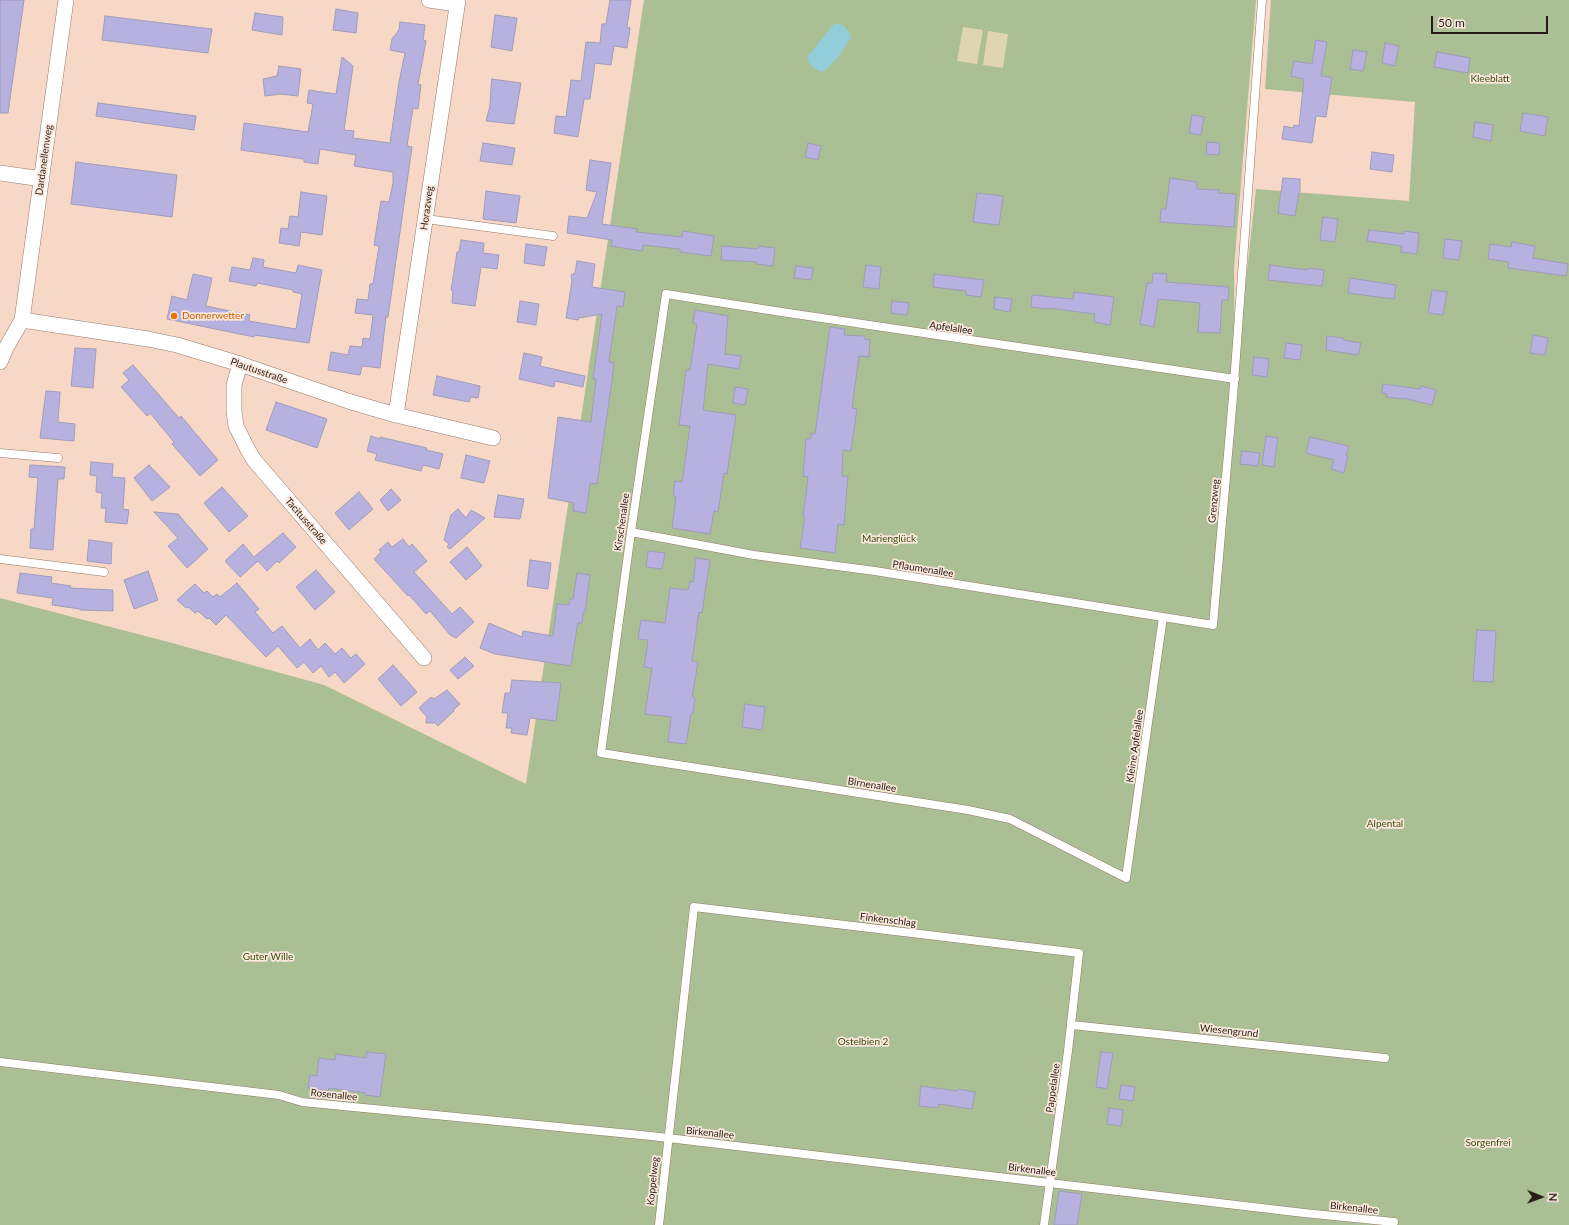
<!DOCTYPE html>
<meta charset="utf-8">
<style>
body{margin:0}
#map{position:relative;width:1569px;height:1225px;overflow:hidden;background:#f7d7c5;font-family:Lato,sans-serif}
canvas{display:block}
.north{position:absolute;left:1521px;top:1177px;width:40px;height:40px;-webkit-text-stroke:3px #fbe7dc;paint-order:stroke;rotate:91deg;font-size:11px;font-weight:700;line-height:16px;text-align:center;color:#271c15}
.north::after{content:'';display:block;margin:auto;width:14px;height:18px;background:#271c15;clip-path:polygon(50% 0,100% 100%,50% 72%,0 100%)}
.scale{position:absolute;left:1431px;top:16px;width:117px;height:18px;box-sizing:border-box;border:2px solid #271c15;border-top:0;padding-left:5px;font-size:12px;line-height:14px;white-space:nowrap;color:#271c15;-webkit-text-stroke:3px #fbe7dc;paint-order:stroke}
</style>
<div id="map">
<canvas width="1569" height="1225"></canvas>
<div class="north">N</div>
<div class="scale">50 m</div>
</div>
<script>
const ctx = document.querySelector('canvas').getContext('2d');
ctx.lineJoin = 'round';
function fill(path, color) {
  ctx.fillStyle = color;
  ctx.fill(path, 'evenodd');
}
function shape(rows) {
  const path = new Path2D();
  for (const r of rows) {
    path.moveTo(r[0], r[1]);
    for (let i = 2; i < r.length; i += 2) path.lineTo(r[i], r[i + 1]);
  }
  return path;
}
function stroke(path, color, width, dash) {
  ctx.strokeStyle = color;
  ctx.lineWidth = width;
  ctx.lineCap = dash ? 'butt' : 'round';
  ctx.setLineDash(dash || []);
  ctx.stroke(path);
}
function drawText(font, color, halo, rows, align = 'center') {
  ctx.font = font + ' Lato,sans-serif';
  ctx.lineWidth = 3.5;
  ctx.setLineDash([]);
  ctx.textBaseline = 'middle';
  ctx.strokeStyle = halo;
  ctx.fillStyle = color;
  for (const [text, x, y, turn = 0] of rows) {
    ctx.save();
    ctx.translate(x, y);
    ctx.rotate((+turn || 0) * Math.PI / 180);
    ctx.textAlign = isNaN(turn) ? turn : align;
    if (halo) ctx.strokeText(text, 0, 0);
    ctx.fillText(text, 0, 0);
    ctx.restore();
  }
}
fill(shape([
 [644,0,1256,0,1234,268,1235,380,1256,189,1409,201,1415,102,1265,89,1271,0,1569,0,1569,1225,0,1225,0,598,172,643,324,685,526,784]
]), '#abbf94');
fill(shape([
 [963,27,983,30,977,64,957,61],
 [988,31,1008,34,1003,68,983,65]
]), '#dfd5b0');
fill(shape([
 [834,24,839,24,844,26,850,34,851,38,838,57,826,70,821,72,811,66,808,61,808,56]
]), '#91ced9');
const building = shape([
 [0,0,24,0,8,113,0,113,0,0],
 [610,0,631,0,627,27,630,28,627,48,614,46,611,65,595,63,590,99,584,99,578,137,554,133,556,116,566,117,571,80,581,81,586,42,600,43,602,24,606,24,610,0],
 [336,9,358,13,356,33,333,30,336,9],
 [255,13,283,17,282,35,252,30,255,13],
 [495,15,517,18,512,51,491,47,495,15],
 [105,16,212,29,208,53,102,40,105,16],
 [400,22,425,25,423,40,426,41,418,84,421,85,418,109,413,108,407,146,412,147,388,317,386,317,380,368,362,366,360,375,328,370,331,352,348,355,350,346,362,347,363,338,370,339,373,315,355,313,357,299,368,300,370,284,373,284,379,246,374,245,381,201,389,202,393,183,393,172,354,166,356,155,320,149,318,164,304,162,304,159,241,150,244,123,308,132,313,104,307,103,309,90,336,94,342,57,353,66,344,130,354,131,353,138,390,143,399,82,405,53,390,50,392,39,399,30,400,22],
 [1316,40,1327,42,1321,76,1332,77,1326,117,1316,116,1312,143,1282,139,1284,126,1293,128,1294,125,1299,126,1304,79,1291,76,1294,61,1312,64,1316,40],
 [1385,43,1399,46,1395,66,1382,63,1385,43],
 [1353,50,1367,52,1363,71,1350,69,1353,50],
 [1437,52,1470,58,1468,73,1434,67,1437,52],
 [279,66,301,69,298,96,280,94,265,96,263,79,277,76,279,66],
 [492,79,521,83,514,124,486,121,490,106,491,87,492,79],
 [98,103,196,116,194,130,96,116,98,103],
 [1523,113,1548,117,1545,136,1520,131,1523,113],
 [1192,115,1204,117,1201,135,1189,133,1192,115],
 [1475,122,1493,125,1491,141,1473,137,1475,122],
 [1207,142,1220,143,1219,155,1206,154,1207,142],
 [483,143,515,148,512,165,480,161,483,143],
 [808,143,821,146,818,160,805,157,808,143],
 [1372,152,1394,155,1392,172,1370,169,1372,152],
 [590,160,611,163,602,224,637,229,636,232,682,237,683,231,714,236,711,256,680,252,680,249,643,245,642,251,611,246,612,240,567,233,569,216,587,218,597,192,586,190,590,160],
 [76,162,177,175,172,217,71,204,76,162],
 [1170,178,1197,182,1197,189,1219,190,1218,193,1236,194,1234,227,1160,222,1161,209,1166,209,1170,178],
 [1283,178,1300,179,1300,192,1299,192,1295,216,1278,213,1283,178],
 [486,191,520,196,516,223,483,219,486,191],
 [301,192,327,196,322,235,301,232,299,246,279,243,281,228,288,229,290,216,298,217,301,192],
 [977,193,1003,196,999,225,973,222,977,193],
 [1323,217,1338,219,1335,242,1320,240,1323,217],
 [1369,230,1404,234,1404,231,1419,233,1417,254,1401,252,1402,246,1367,241,1369,230],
 [1445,239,1462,241,1459,260,1443,258,1445,239],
 [461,240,484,243,483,253,499,255,497,269,481,267,475,306,452,303,453,290,451,290,455,265,457,252,459,252,461,240],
 [1512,242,1535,246,1533,258,1568,264,1566,276,1508,268,1509,262,1488,259,1490,244,1511,247,1512,242],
 [526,244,547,247,544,266,524,263,526,244],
 [722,246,758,249,759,246,775,248,773,266,756,264,757,262,721,260,722,246],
 [253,258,264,260,263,267,296,273,298,265,322,270,309,343,254,335,254,337,167,319,172,296,187,300,193,274,212,278,206,306,250,315,249,321,296,329,302,294,293,292,293,290,257,283,256,286,229,281,232,267,250,270,253,258],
 [577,261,595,264,592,287,625,292,623,307,617,306,609,362,614,363,612,381,597,484,590,483,586,513,573,511,574,503,548,498,558,417,591,422,596,379,593,379,602,314,579,318,578,320,566,318,572,281,571,275,575,273,577,261],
 [866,265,881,267,879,289,863,287,866,265],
 [1270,265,1307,270,1307,268,1324,270,1322,286,1268,280,1270,265],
 [796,266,813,268,811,280,794,278,796,266],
 [1153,273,1167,274,1166,282,1229,287,1228,300,1222,300,1220,333,1198,332,1200,303,1158,299,1154,327,1140,324,1147,283,1152,283,1153,273],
 [934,274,984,280,981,297,966,295,966,291,933,287,934,274],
 [1350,278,1396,285,1394,299,1348,293,1350,278],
 [1432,290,1447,292,1443,315,1428,313,1432,290],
 [1074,292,1114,297,1110,325,1094,322,1095,314,1049,308,1048,309,1031,307,1032,295,1073,299,1074,292],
 [995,297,1012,299,1010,312,994,309,995,297],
 [520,301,539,304,536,325,517,322,520,301],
 [892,301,909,303,907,315,891,313,892,301],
 [695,310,728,316,725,354,741,356,739,369,708,364,703,410,736,415,727,474,724,473,718,512,714,511,710,534,672,528,676,496,673,496,675,481,682,482,690,426,679,425,686,370,690,370,697,324,693,323,695,310],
 [830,327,845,329,844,335,865,336,865,339,870,340,869,357,859,356,852,408,857,409,851,451,843,450,842,476,848,476,844,525,838,524,835,553,800,548,805,517,803,517,808,477,803,476,806,439,811,439,811,433,815,434,830,327],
 [1533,335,1548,338,1545,355,1530,353,1533,335],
 [1327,336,1343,338,1343,340,1361,343,1358,355,1326,350,1327,336],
 [1286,343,1302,345,1300,360,1284,358,1286,343],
 [75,348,96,349,93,388,71,386,75,348],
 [524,353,542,357,540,366,585,376,583,387,555,381,554,387,519,379,524,353],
 [1254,357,1269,359,1267,377,1252,375,1254,357],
 [133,365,179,418,181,416,218,460,200,476,172,444,174,442,150,413,147,416,121,387,129,380,123,373,133,365],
 [437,376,480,386,478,398,471,397,469,402,433,395,437,376],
 [1383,384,1420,389,1421,386,1436,390,1432,405,1403,398,1403,399,1386,397,1387,394,1382,393,1383,384],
 [735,387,748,389,745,405,733,403,735,387],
 [46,391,60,392,58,422,75,424,74,441,40,438,46,391],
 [276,402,327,419,317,448,266,430,276,402],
 [371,436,380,439,380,437,427,448,426,450,443,454,439,469,423,465,421,471,375,460,377,454,367,451,371,436],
 [1266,436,1278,438,1274,467,1262,465,1266,436],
 [1310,437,1349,446,1346,456,1348,456,1344,473,1331,469,1334,460,1306,453,1310,437],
 [1242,451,1260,453,1258,466,1240,464,1242,451],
 [466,455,490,461,484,483,461,478,466,455],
 [91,462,113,464,112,477,125,478,123,509,129,510,127,524,105,522,106,508,101,508,102,493,96,492,97,476,90,475,91,462],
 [30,465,65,467,64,479,58,479,53,550,30,548,31,529,34,529,38,478,29,477,30,465],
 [149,465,170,487,152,501,134,478,149,465],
 [222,487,248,516,229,532,204,503,222,487],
 [391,489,401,500,388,511,380,500,391,489],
 [359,492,373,509,349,530,335,513,359,492],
 [498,495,524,499,520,519,494,517,498,495],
 [458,509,466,518,471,510,485,518,450,549,447,547,449,544,444,540,451,515,458,509],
 [154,512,178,514,208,549,187,568,168,546,178,538,154,512],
 [283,533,296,547,279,563,277,561,267,571,258,561,240,577,225,561,243,544,254,557,283,533],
 [403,539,409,547,412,544,427,561,414,572,452,614,460,607,474,622,456,638,450,635,430,611,426,614,409,595,408,596,374,559,381,552,379,550,388,542,392,547,403,539],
 [89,540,112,543,111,564,87,561,89,540],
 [467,547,482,566,466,580,450,562,467,547],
 [648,551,665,553,662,569,646,567,648,551],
 [696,558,710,560,702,613,699,612,692,661,698,662,692,697,695,698,693,714,691,714,686,744,668,742,671,717,645,714,652,668,644,667,648,640,638,639,641,620,665,623,670,588,688,590,690,581,693,582,696,558],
 [530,560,551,563,548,589,527,586,530,560],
 [316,570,335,592,315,610,296,587,316,570],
 [148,571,158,600,134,609,124,580,148,571],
 [20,573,52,577,51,583,71,586,70,588,113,590,113,611,80,610,80,609,52,605,53,598,17,593,20,573],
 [577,573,590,575,585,612,583,612,582,623,578,623,577,627,571,666,495,654,480,648,489,623,522,637,523,631,553,636,557,604,569,605,570,599,573,599,577,573],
 [237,583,259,609,255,612,273,633,282,626,300,648,310,639,318,650,325,643,335,654,342,648,351,658,356,654,365,664,344,683,335,672,329,677,321,666,313,673,304,662,297,668,278,646,266,657,226,615,216,625,209,618,207,619,198,611,195,613,188,607,186,608,177,600,195,584,204,593,207,591,213,597,217,594,220,597,237,583],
 [1477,630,1496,631,1493,682,1473,681,1477,630],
 [465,657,474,666,458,679,450,670,465,657],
 [393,665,417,692,401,706,378,679,393,665],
 [512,680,561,683,556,721,530,718,527,735,511,733,512,728,506,728,508,713,502,713,505,693,510,693,512,680],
 [447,690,460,704,453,710,454,711,438,726,435,723,426,723,427,717,419,708,431,697,434,699,447,690],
 [745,704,765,707,762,730,742,727,745,704],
 [367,1052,386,1054,380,1097,365,1095,365,1093,329,1088,328,1091,308,1088,310,1075,317,1076,319,1058,335,1060,336,1054,366,1058,367,1052],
 [1101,1052,1113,1053,1107,1089,1096,1087,1101,1052],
 [1121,1085,1135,1087,1133,1101,1119,1099,1121,1085],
 [921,1086,957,1091,958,1089,975,1092,972,1109,939,1104,938,1108,919,1106,921,1086],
 [1109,1108,1123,1110,1121,1126,1107,1124,1109,1108],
 [1059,1191,1082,1194,1077,1225,1054,1225,1059,1191]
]);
fill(building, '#b6b1de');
stroke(building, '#a09dba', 1);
const lane = shape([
 [426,219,553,236],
 [0,453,58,458],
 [631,532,754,555,875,571,1213,625,1233,397,1262,0],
 [0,559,104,572],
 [1163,617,1126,878,1010,819,968,810,601,753,631,532,666,294,788,313,1235,379],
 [1072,1025,1385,1058],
 [0,1062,279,1095,302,1102,651,1136,1304,1213,1394,1222],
 [659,1225,694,907,1079,953,1068,1051,1044,1225]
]);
const street = shape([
 [429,0,457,4],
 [0,173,42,179],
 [22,320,148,339,177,345,240,364,351,402,396,415,493,438],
 [0,362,6,348,22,320,66,0],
 [240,364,234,385,234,411,236,426,248,450,254,460,424,658],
 [396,415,458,0]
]);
stroke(lane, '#967969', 9);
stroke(street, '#967969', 16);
stroke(lane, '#fff', 8);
stroke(street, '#fff', 15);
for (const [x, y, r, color] of [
 [174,316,4,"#e8710a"]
]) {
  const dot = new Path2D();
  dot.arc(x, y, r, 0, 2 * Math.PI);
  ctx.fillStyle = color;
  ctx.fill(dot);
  stroke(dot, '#fbe7dc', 1.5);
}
drawText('10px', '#38500e', '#fbe7dc', [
 ["Kleeblatt",1490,79],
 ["Marienglück",889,539],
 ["Alpental",1385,824],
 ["Guter Wille",268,957],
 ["Ostelbien 2",863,1042],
 ["Sorgenfrei",1488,1143]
]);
drawText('10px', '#271c15', '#fbe7dc', [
 ["Dardanellenweg",44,160,-82],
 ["Horazweg",427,208,-82],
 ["Apfelallee",951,328,8],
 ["Plautusstraße",259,371,19],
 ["Grenzweg",1214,501,-85],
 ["Tacitusstraße",306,521,49],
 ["Kirschenallee",622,522,-82],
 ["Pflaumenallee",923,569,9],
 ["Kleine Apfelallee",1135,746,-82],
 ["Birnenallee",872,785,9],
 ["Finkenschlag",888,920,7],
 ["Wiesengrund",1229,1031,6],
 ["Pappelallee",1053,1088,-82],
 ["Rosenallee",334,1095,6],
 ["Birkenallee",710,1133,6],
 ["Birkenallee",1032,1170,7],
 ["Koppelweg",653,1181,-84],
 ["Birkenallee",1354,1208,6]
]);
drawText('10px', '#c56008', '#fbe7dc', [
 ["Donnerwetter",182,316]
], 'left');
</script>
